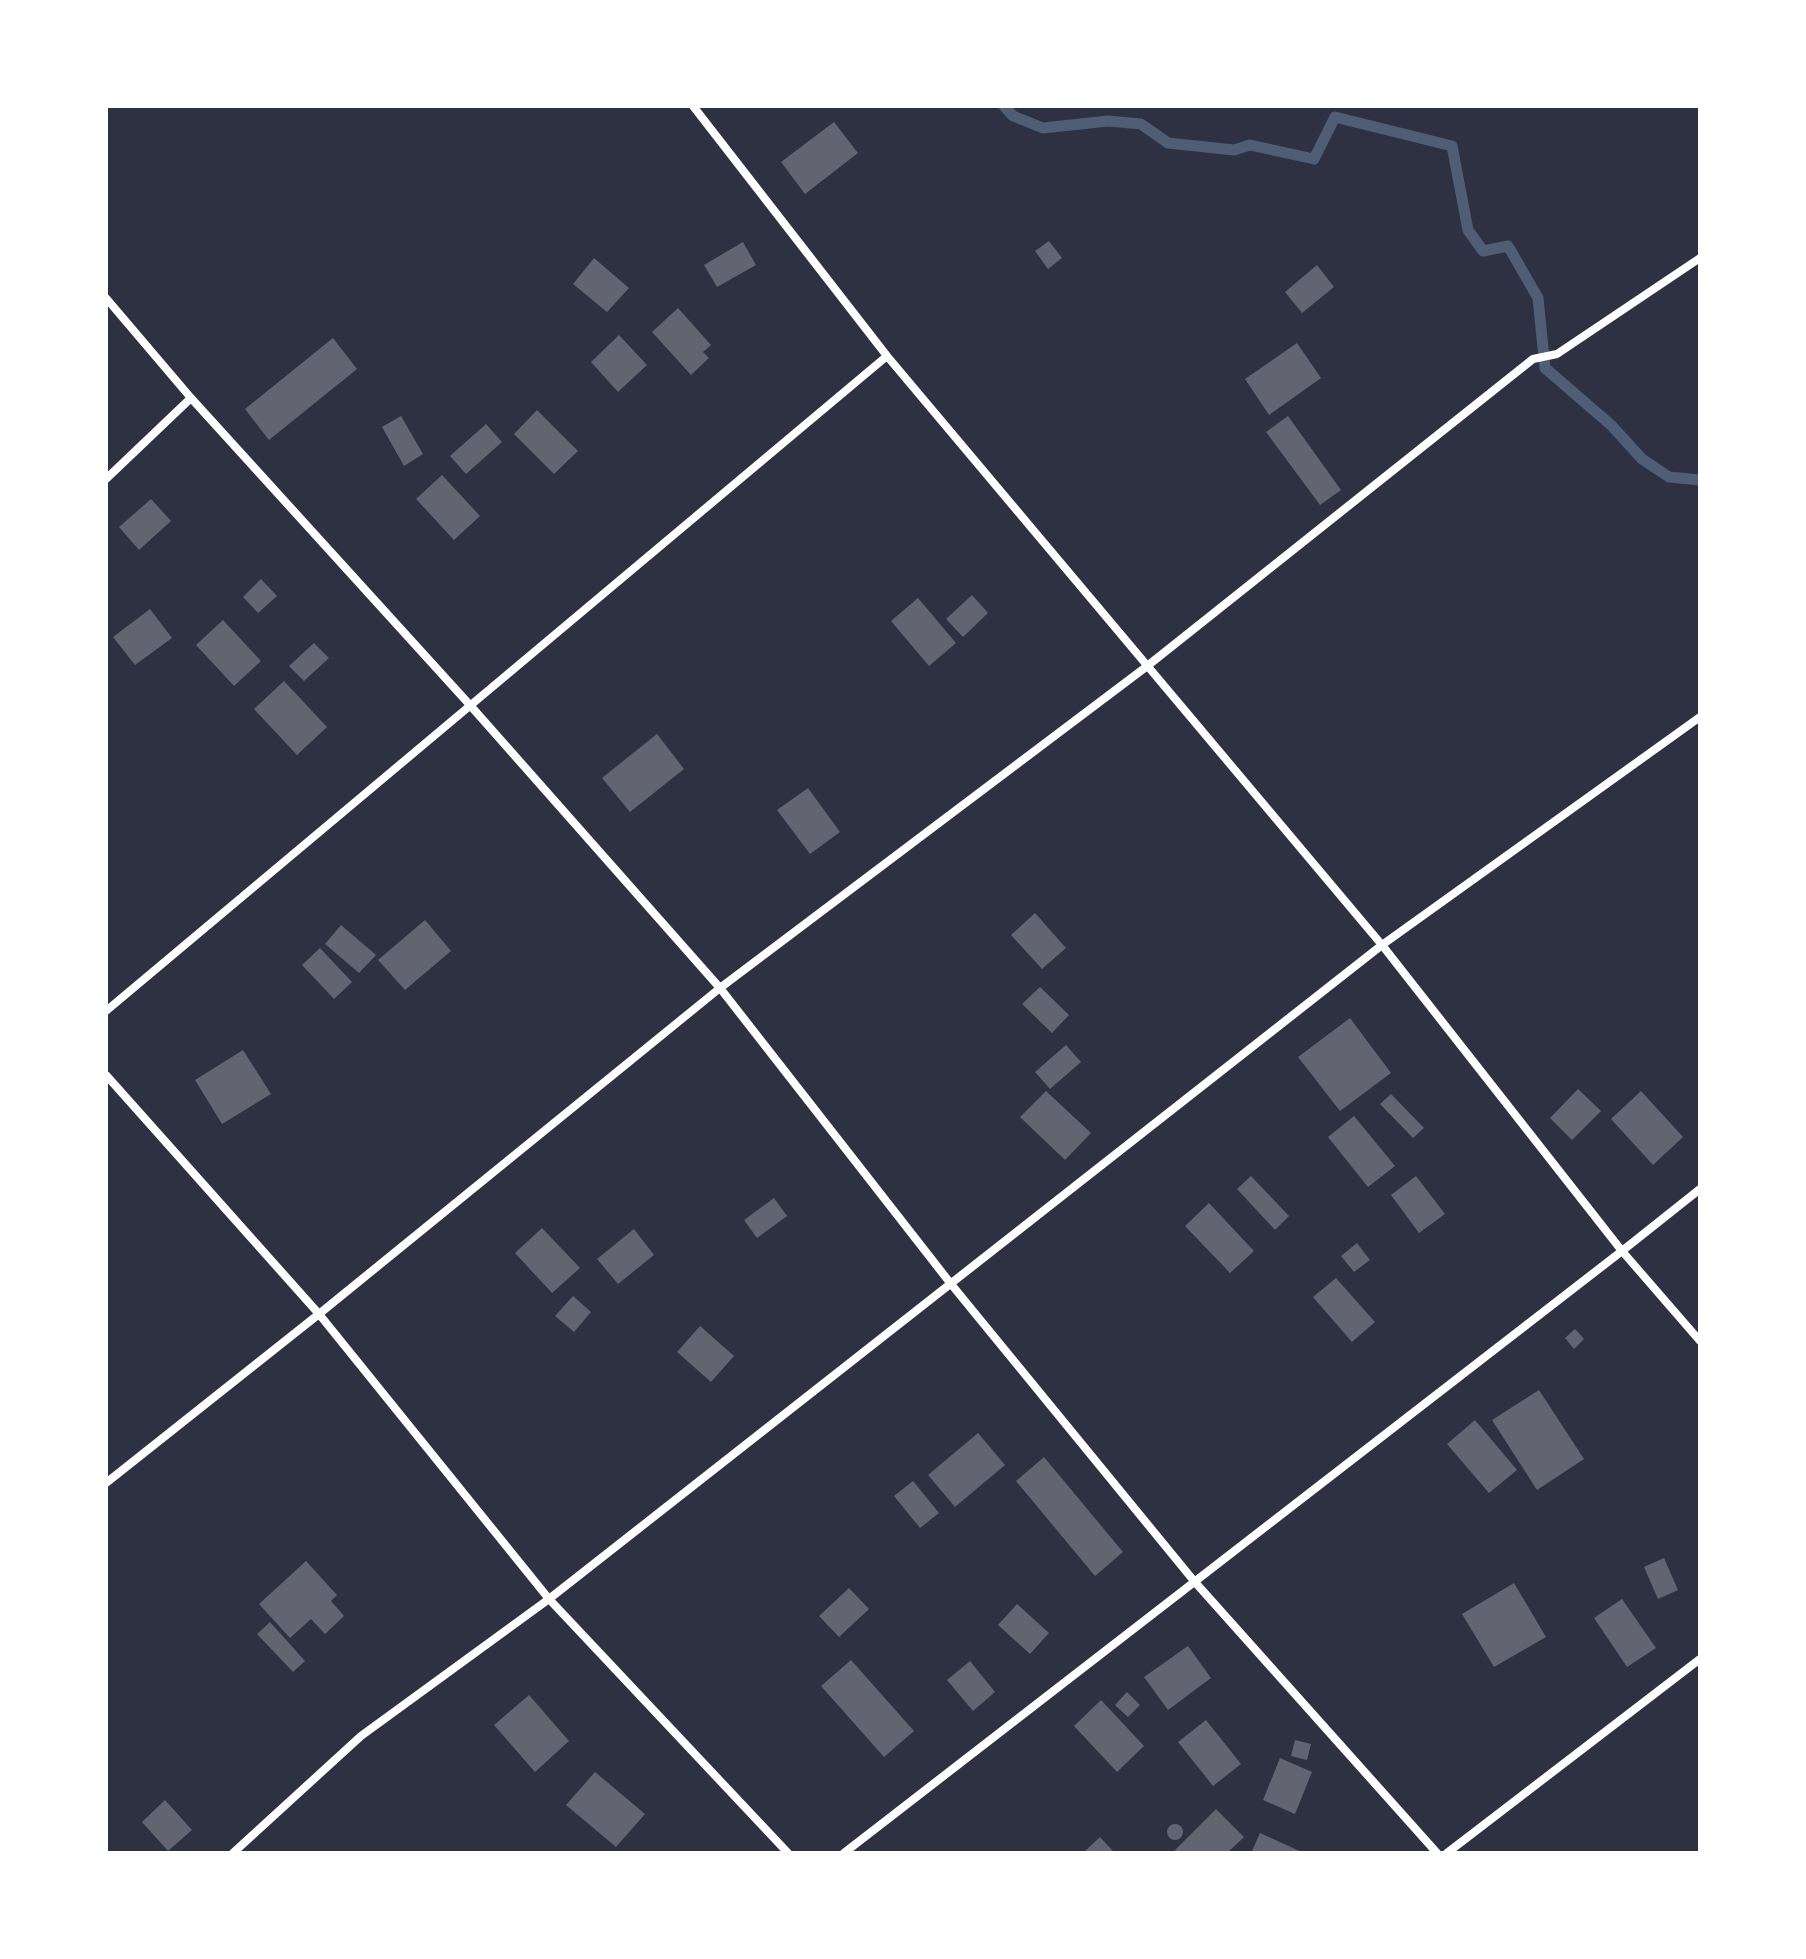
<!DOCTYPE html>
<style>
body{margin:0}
#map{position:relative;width:1806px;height:1959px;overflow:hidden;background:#2d3142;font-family:"Zilla Slab",serif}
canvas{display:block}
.frame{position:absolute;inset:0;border:108px solid #fff;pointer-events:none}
</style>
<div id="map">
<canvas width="1806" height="1959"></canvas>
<div class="frame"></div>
</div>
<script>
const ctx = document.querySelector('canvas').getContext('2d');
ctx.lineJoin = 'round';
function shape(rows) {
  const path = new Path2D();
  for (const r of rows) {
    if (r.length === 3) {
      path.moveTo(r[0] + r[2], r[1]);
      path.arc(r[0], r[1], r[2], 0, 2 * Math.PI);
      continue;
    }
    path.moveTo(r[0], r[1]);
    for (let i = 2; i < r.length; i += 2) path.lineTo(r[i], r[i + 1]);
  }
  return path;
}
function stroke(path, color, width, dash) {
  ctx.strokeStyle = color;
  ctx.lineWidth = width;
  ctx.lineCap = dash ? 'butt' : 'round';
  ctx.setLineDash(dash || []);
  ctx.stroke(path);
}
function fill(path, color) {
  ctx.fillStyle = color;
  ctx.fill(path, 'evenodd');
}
stroke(shape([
 [1004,106,1013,116,1043,128,1108,121,1141,124,1168,143,1234,150,1250,145,1314,159,1335,117,1452,146,1468,230,1483,251,1508,246,1538,298,1545,368,1611,425,1642,459,1669,477,1700,480]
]), '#4f5d75', 11);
fill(shape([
 [834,122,858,153,805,194,781,162],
 [1049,241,1062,258,1048,269,1035,251],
 [743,242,756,265,717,287,704,265],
 [594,258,629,288,607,312,573,284],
 [1317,265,1334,287,1302,313,1285,292],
 [678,308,711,345,703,352,709,358,691,375,652,332],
 [619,335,647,365,618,392,591,362],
 [333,338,357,369,269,440,245,409],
 [1297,343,1321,378,1269,415,1245,379],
 [537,410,578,451,554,474,514,434],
 [401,416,423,454,404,466,382,427],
 [1288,416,1341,490,1320,505,1266,432],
 [486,424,502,442,466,474,450,456],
 [442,475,480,516,454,540,416,499],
 [151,499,171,521,139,550,119,527],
 [261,579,277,596,258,613,243,597],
 [972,595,988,613,963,637,946,619],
 [918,598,956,643,929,666,891,621],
 [150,609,172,638,135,665,113,637],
 [223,620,261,661,234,686,196,645],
 [314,643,329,658,304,681,289,666],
 [284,681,327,727,297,755,254,709],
 [657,734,684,769,630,812,602,778],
 [808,788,840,832,810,854,777,810],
 [1035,913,1066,948,1042,969,1011,935],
 [425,920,451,951,405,990,378,960],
 [341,925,376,955,359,973,325,944],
 [320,948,352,982,334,999,302,965],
 [1040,987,1069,1015,1052,1033,1022,1004],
 [1350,1018,1391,1073,1340,1111,1298,1057],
 [1066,1045,1081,1062,1050,1089,1035,1072],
 [243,1050,271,1094,222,1124,195,1080],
 [1578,1089,1601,1111,1572,1140,1550,1118],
 [1046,1091,1091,1133,1065,1160,1020,1117],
 [1641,1091,1683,1137,1653,1165,1611,1119],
 [1391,1094,1424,1128,1413,1138,1380,1104],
 [1354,1116,1395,1166,1368,1187,1328,1137],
 [1251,1176,1289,1216,1275,1230,1237,1189],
 [1416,1176,1445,1214,1419,1233,1391,1195],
 [774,1198,787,1216,757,1238,744,1220],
 [1209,1203,1254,1251,1230,1273,1185,1226],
 [542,1228,580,1268,552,1293,515,1253],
 [634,1229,654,1255,618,1284,597,1259],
 [1357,1243,1370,1260,1354,1272,1341,1256],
 [1336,1278,1375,1322,1352,1342,1313,1297],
 [573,1296,591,1312,574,1332,555,1316],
 [700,1326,734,1356,711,1382,677,1352],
 [1575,1329,1584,1339,1574,1349,1565,1338],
 [1539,1390,1584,1459,1537,1490,1492,1420],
 [1475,1420,1517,1470,1489,1493,1447,1444],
 [978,1433,1005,1465,955,1507,928,1475],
 [1044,1457,1123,1552,1095,1576,1016,1481],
 [913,1481,939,1513,920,1528,894,1496],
 [1664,1558,1678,1590,1658,1599,1644,1567],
 [306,1561,337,1595,331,1601,344,1616,325,1634,311,1619,290,1638,259,1604],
 [1514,1583,1546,1637,1494,1667,1462,1614],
 [849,1588,869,1609,839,1637,819,1616],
 [1622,1599,1656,1648,1627,1667,1594,1618],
 [1017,1604,1049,1633,1030,1654,998,1625],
 [270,1622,305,1661,293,1672,257,1634],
 [1188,1646,1211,1678,1168,1710,1144,1677],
 [851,1660,914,1731,884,1757,821,1686],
 [970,1661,995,1692,973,1711,947,1680],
 [1127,1692,1140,1705,1128,1717,1115,1705],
 [529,1695,569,1741,535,1772,494,1725],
 [1101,1700,1144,1746,1117,1772,1074,1726],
 [1206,1720,1241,1764,1213,1786,1178,1742],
 [1295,1740,1311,1744,1307,1760,1291,1756],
 [1280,1758,1312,1772,1295,1814,1263,1800],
 [595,1772,645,1814,616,1847,566,1805],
 [165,1800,192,1830,168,1851,142,1822],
 [1216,1809,1244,1837,1227,1853,1172,1853],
 [1175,1832,8],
 [1260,1833,1304,1853,1251,1853],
 [1100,1837,1115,1853,1083,1853]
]), '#626471');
stroke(shape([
 [693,106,887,356,1382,945,1622,1251,1700,1341],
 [106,298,191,398,469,704,720,988,951,1284,1194,1581,1437,1853],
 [106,479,191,398],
 [106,1011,887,356],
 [106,1075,319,1314,549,1599,788,1853],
 [106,1483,319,1314,720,988,1146,667,1533,359,1557,354,1700,258],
 [233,1853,361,1736,549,1599,1382,945,1700,717],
 [844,1853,1622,1251,1700,1189],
 [1447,1853,1700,1659]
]), '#fff', 8);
</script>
